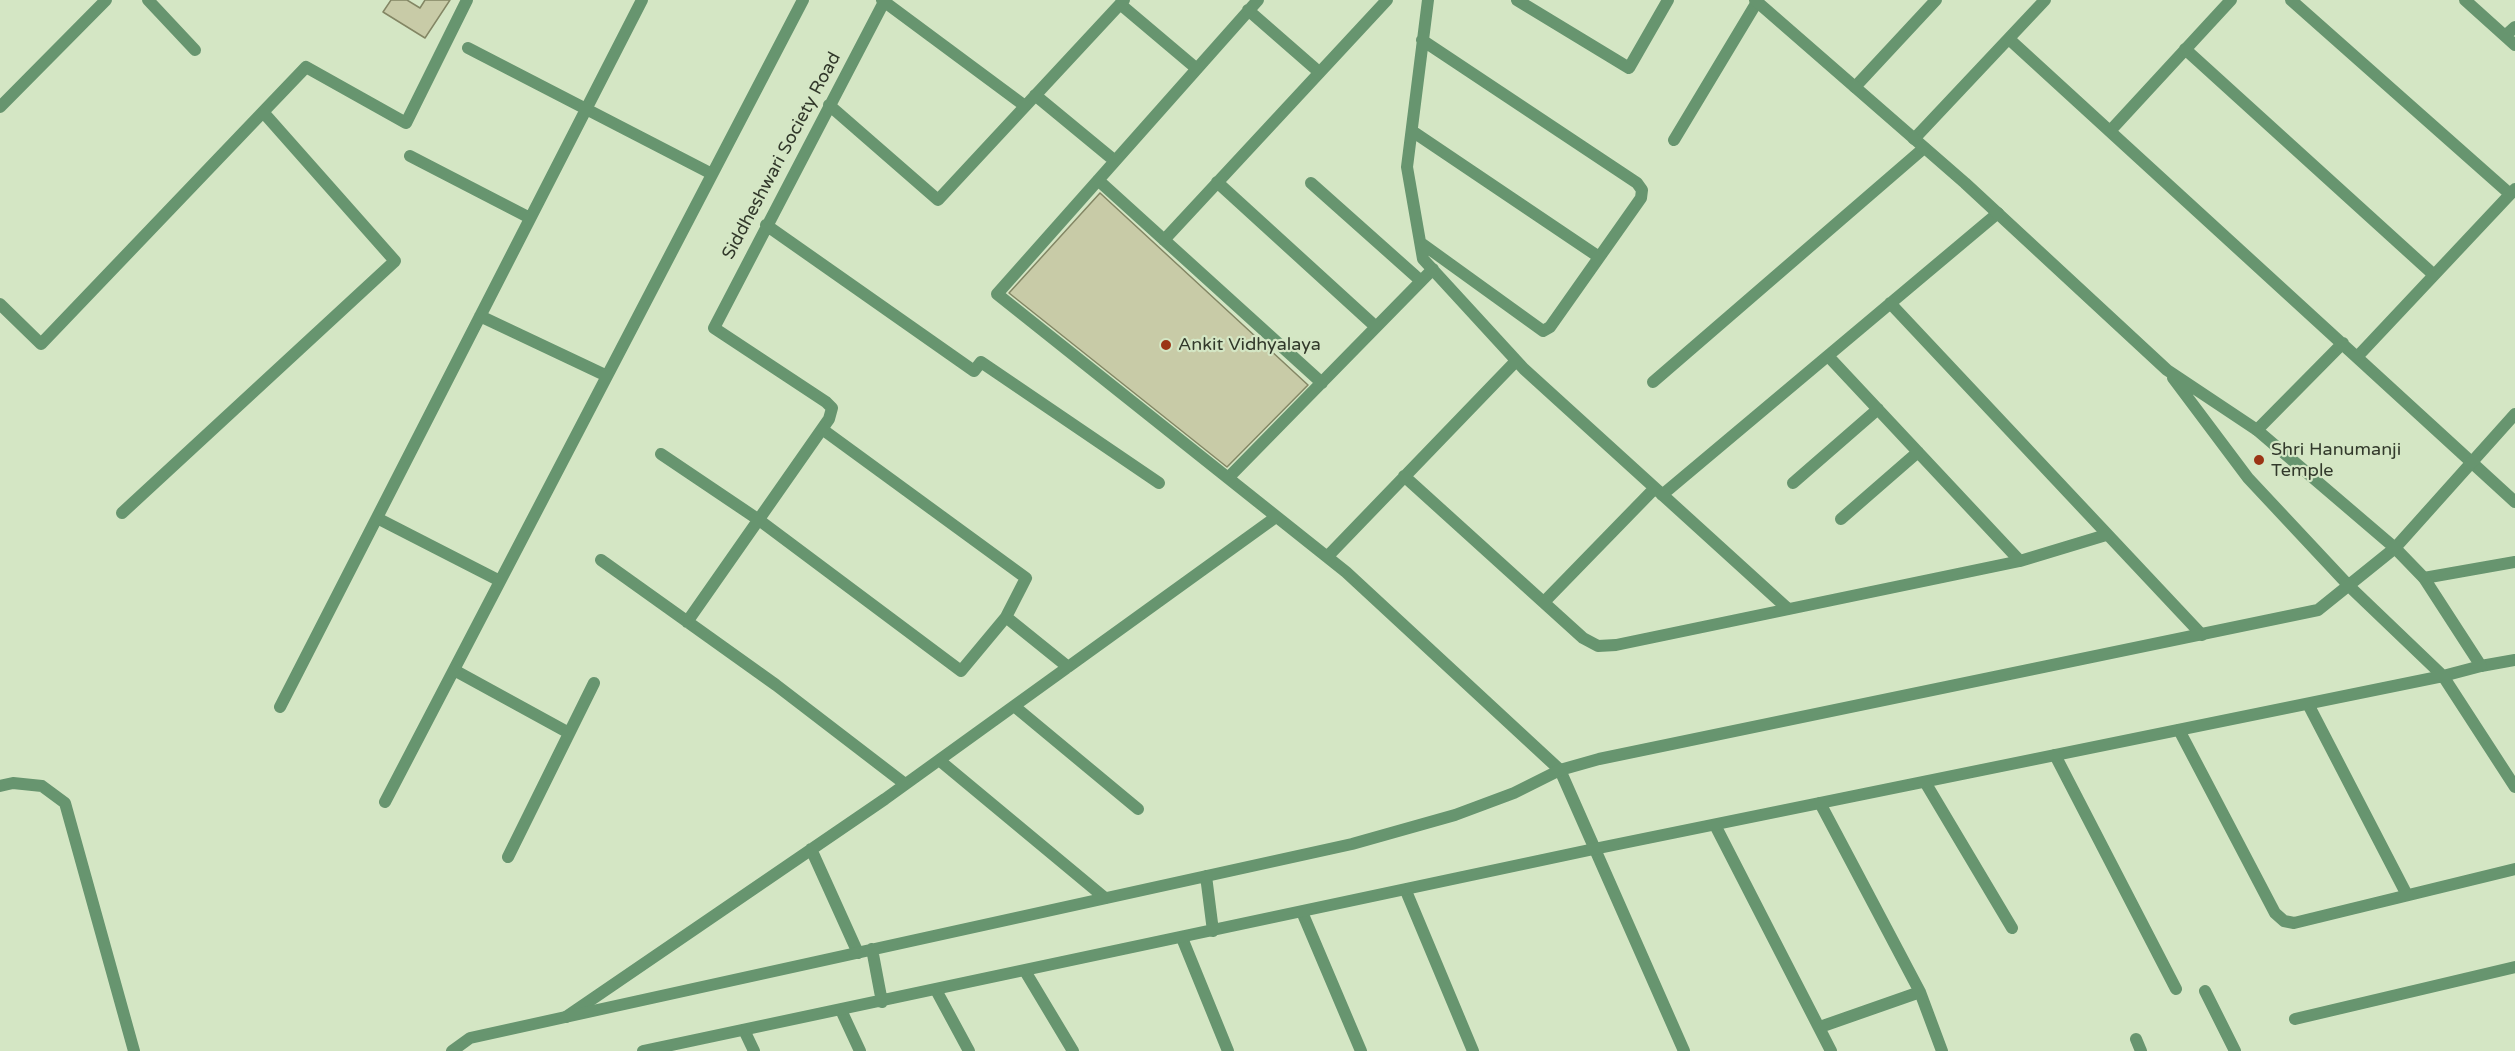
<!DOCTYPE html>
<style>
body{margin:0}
canvas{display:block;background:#d4e6c4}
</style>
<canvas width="2515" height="1051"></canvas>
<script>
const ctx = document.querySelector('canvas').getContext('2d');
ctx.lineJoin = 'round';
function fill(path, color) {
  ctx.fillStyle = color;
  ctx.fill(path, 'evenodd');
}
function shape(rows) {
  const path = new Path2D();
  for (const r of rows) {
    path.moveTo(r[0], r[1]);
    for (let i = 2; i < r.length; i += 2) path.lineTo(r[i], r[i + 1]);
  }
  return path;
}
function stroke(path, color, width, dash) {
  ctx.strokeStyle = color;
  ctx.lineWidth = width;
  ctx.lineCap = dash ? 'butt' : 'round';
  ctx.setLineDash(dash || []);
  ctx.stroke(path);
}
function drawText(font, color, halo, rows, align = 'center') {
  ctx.font = font + ' "Varela Round",sans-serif';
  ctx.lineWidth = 4.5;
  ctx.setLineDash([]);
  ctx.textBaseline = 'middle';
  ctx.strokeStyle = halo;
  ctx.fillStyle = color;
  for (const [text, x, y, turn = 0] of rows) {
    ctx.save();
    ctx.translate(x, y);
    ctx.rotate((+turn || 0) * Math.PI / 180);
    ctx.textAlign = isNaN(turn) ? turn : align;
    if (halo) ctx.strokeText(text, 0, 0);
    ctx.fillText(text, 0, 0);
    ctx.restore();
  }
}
const building = shape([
 [391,0,407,0,420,8,425,0,450,0,425,38,383,12,391,0],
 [1100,193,1308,385,1227,467,1009,293,1100,193]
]);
fill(building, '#c8cba7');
stroke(building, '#838664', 1.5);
stroke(shape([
 [1025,971,1073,1051],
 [936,990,969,1051],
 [2205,991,2235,1051],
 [2136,1039,2141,1051]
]), '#67956f', 12);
stroke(shape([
 [148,0,195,50],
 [882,0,1025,106],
 [1258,0,997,294,1346,572,1560,770,1684,1051],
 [1428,0,1407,167,1423,259,1524,369,1787,608],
 [1517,0,1629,68,1668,0],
 [2291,0,2510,194],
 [2465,0,2515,45],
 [1120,4,1197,69],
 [1248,10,1319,72],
 [2505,36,2515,27],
 [2009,39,2515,502],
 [468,48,712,174],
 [2185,49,2434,275],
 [1855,87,1936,0],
 [1035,95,1115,161],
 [829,105,938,200,1124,0],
 [0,107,106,0],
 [2111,130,2231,0],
 [1412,131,1599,257],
 [1914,139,2045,0],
 [1674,140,1757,2],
 [410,156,530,218],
 [1098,180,1322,383],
 [1217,182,1376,327],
 [1311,183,1421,281],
 [766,225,974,371,981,362,1159,483],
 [1164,240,1387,0],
 [1421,243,1543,331,1550,327,1641,198,1642,190,1637,183,1422,40],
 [1890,303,2202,635],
 [0,304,41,344,306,67,406,123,467,0],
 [480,316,607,376],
 [1828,356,2020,561,2106,535],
 [2358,356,2515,189],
 [1653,382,1924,148],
 [822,429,1026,578,1006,617],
 [2257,430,2343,343],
 [661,454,759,520,961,671,1006,617,1068,667],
 [1404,476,1583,638,1598,646,1616,645,2020,561],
 [1228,478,1433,269],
 [1793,483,1878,409],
 [1662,495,1998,213],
 [122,513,395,261,263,112],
 [377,518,500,581],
 [1841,519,1918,452],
 [1327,557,1516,361],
 [601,560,776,685,905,784],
 [2424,578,2515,562],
 [1544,602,1655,488],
 [687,622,829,419,832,408,826,402,714,328,885,0],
 [2481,666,2515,660],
 [454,670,569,733],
 [2308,704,2407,895],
 [1014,706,1138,809],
 [280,707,642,0],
 [2179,730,2275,913,2284,921,2294,923,2515,869],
 [2055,755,2176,989],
 [939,760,1105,898],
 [1925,782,2012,928],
 [385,802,803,0],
 [1820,803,1920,992,1942,1051],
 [1715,825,1831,1051],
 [811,849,858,953],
 [508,857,594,683],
 [1406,891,1473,1051],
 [1302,912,1361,1051],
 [1182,938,1228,1051],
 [841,1010,860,1051],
 [566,1017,885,799,1276,517],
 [2295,1019,2515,967],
 [1820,1027,1920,992],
 [744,1030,754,1051]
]), '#67956f', 12);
stroke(shape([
 [2173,378,2248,478,2350,587,2443,676,2515,787],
 [0,786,13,783,42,786,65,803,134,1051],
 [1206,876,1213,931],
 [872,949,882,1002],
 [452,1051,470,1038,1352,844,1455,815,1514,793,1560,770,1599,759,2318,610,2395,548,2515,414],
 [643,1051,1594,849,2443,676,2481,666,2424,578,2395,548,2257,430,2167,370,1965,183,1755,0]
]), '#67956f', 12);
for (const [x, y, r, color] of [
 [1166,345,6,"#9b3415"],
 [2259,460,6,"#9b3415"]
]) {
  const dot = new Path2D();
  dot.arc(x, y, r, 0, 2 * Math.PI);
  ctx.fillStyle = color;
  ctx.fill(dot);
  stroke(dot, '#d4e6c4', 2);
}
drawText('18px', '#32392b', '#d4e6c4', [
 ["Siddheshwari Society Road",782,156,-62]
]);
drawText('18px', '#32392b', '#d4e6c4', [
 ["Ankit Vidhyalaya",1178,345],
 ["Shri Hanumanji",2271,450],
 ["Temple",2271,471]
], 'left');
</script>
